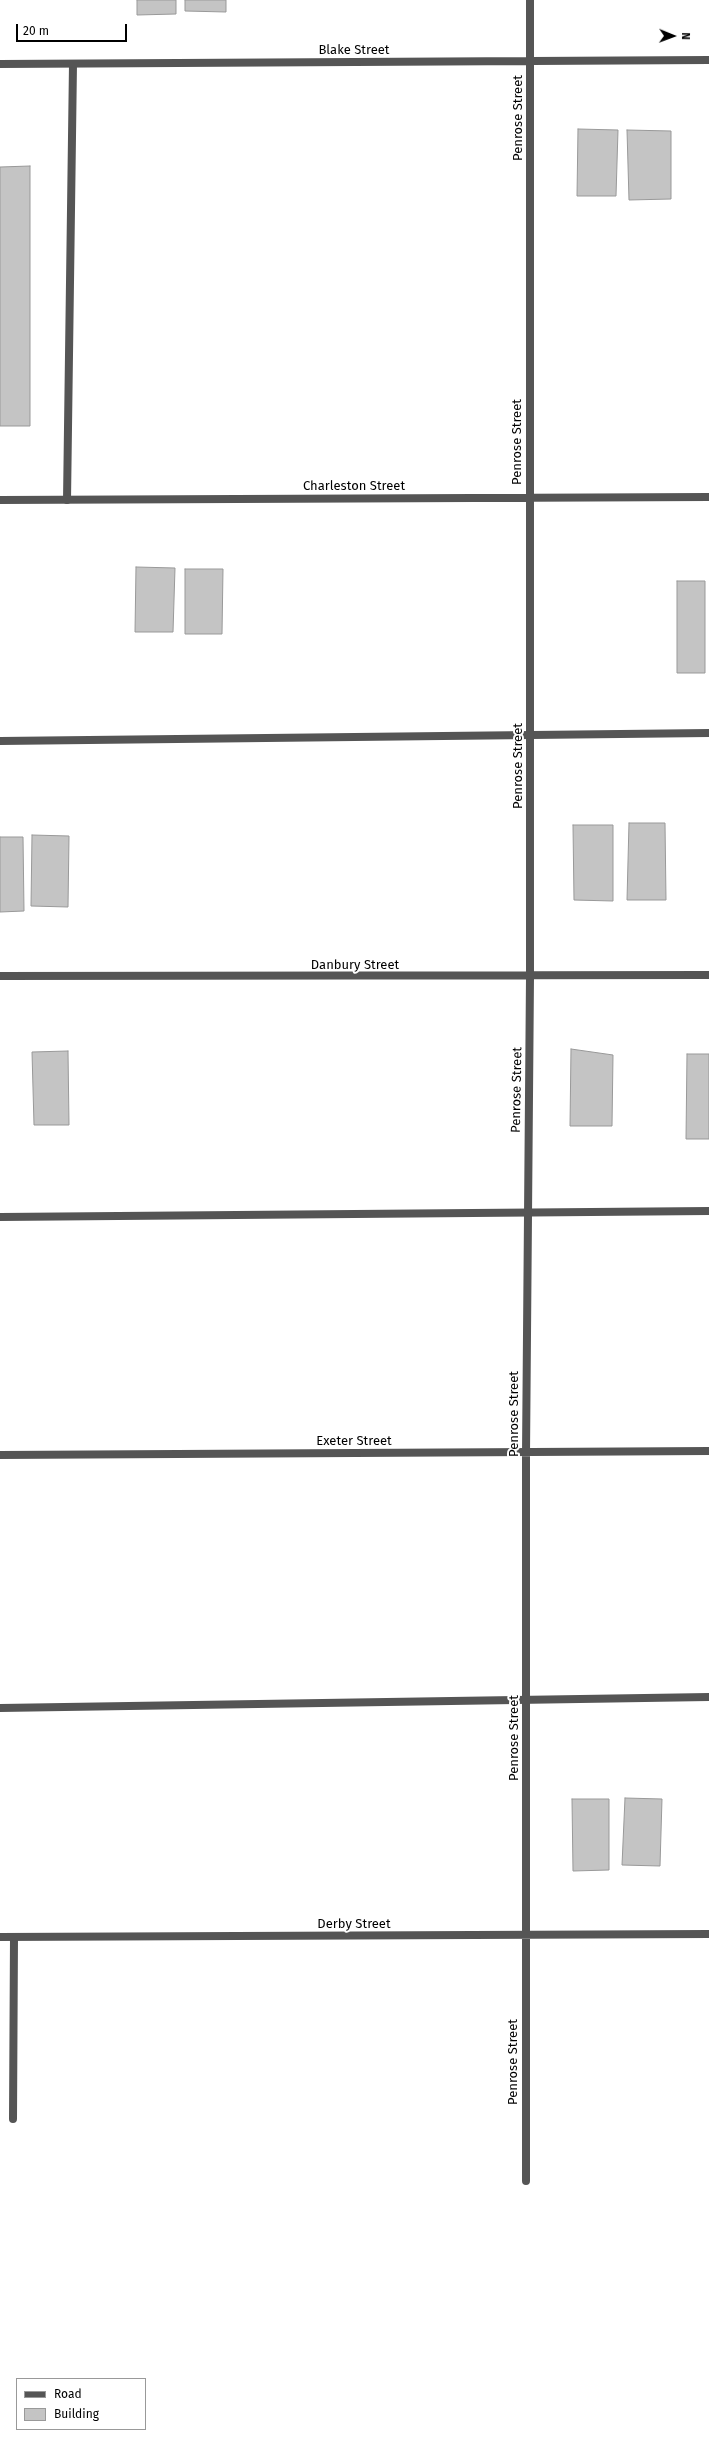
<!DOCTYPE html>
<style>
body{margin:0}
#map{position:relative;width:709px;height:2446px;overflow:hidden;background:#fff;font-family:"Fira Sans",sans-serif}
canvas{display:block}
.legend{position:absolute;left:16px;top:2378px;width:130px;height:52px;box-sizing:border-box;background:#fff;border:1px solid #999;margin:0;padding:5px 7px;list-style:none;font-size:12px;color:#000}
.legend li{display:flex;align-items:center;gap:8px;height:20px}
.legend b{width:20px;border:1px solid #999}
.north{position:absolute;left:653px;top:16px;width:40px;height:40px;-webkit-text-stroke:3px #fff;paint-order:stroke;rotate:91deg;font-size:11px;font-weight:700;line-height:16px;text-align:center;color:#000}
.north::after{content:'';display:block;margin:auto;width:14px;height:18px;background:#000;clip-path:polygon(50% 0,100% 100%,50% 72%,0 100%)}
.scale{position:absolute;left:16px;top:24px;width:111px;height:18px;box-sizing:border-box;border:2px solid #000;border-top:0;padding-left:5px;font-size:12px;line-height:14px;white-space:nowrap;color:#000;-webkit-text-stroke:3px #fff;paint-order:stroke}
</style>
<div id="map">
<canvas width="709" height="2446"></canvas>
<ul class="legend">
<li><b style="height:5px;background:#555"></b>Road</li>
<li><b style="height:11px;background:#c4c4c4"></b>Building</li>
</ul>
<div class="north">N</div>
<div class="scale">20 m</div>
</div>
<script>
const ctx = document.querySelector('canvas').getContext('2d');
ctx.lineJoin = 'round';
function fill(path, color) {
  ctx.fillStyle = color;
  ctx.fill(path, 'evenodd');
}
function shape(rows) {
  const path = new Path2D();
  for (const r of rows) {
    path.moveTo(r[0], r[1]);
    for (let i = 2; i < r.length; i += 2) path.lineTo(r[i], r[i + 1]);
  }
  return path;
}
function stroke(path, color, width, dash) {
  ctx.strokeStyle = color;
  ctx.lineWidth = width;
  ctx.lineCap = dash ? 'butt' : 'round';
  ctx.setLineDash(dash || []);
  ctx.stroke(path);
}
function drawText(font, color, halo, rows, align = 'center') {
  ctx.font = font + ' "Fira Sans",sans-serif';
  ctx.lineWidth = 4;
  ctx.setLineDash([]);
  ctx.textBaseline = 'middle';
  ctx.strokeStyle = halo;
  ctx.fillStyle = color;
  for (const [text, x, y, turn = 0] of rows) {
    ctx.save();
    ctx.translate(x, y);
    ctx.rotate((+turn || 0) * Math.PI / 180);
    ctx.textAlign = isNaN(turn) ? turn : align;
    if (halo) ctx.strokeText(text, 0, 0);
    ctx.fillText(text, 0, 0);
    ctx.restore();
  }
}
const building = shape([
 [137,0,176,0,176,14,137,15,137,0],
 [185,0,226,0,226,12,185,11,185,0],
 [578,129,618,130,616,196,577,196,578,129],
 [627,130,671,131,671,199,629,200,627,130],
 [30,166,30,426,0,426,0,167,30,166],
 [136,567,175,568,173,632,135,632,136,567],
 [185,569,223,569,222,634,185,634,185,569],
 [677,581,705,581,705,673,677,673,677,581],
 [629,823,665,823,666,900,627,900,629,823],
 [573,825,613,825,613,901,574,900,573,825],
 [32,835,69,836,68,907,31,906,32,835],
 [0,837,23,837,24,911,0,912,0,837],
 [571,1049,613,1055,612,1126,570,1126,571,1049],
 [68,1051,69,1125,34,1125,32,1052,68,1051],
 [687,1054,709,1054,709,1139,686,1139,687,1054],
 [625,1798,662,1799,660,1866,622,1865,625,1798],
 [572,1799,609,1799,609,1870,573,1871,572,1799]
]);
fill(building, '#c4c4c4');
stroke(building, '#999', 1);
stroke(shape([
 [67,500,73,64],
 [0,741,709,733],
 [0,1217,709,1211],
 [0,1708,709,1697],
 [13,2119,14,1937]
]), '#555', 8);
stroke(shape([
 [0,64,709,60],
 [0,500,709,497],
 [0,976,709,975],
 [0,1455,709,1451],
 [0,1937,709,1934],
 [526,2181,526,1453,530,977,530,0]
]), '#555', 8);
drawText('13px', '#000', '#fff', [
 ["Blake Street",354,50],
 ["Penrose Street",518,118,-90],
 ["Penrose Street",517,442,-90],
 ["Charleston Street",354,486],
 ["Penrose Street",518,766,-90],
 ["Danbury Street",355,965],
 ["Penrose Street",517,1090,-89],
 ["Penrose Street",514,1414,-90],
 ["Exeter Street",354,1441],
 ["Penrose Street",514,1738,-90],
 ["Derby Street",354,1924],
 ["Penrose Street",513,2062,-90]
]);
</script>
